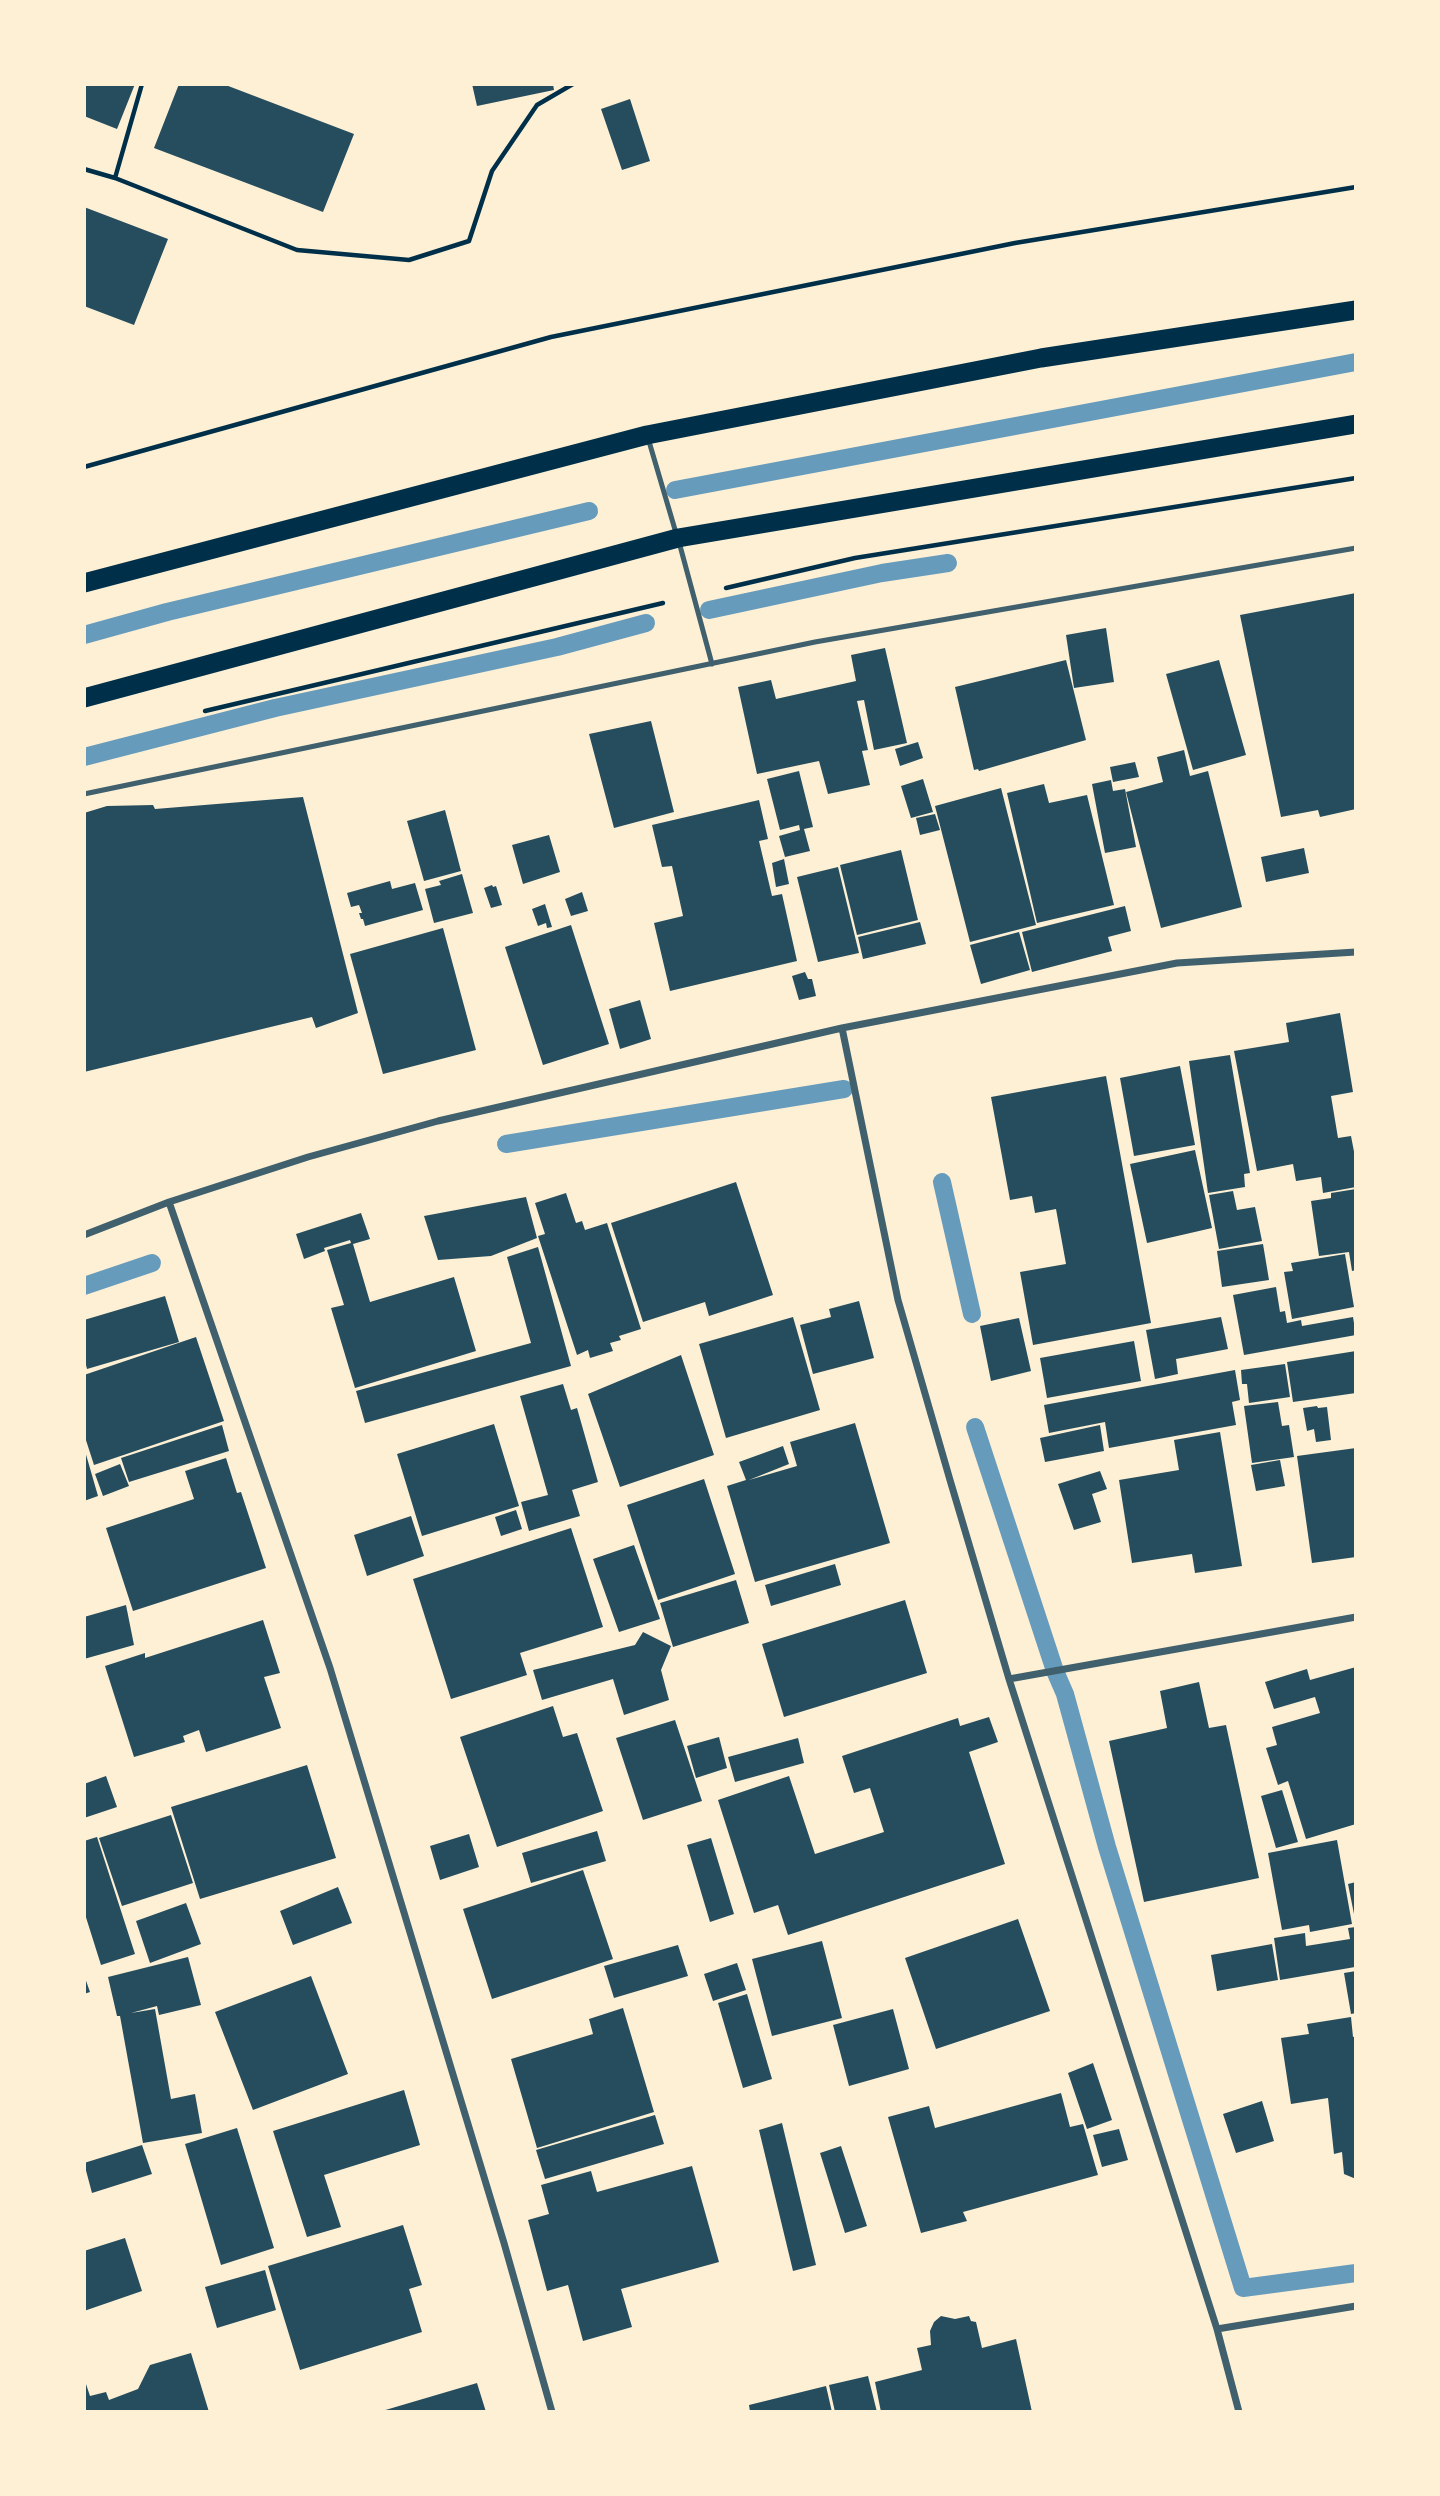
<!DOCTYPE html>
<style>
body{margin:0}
#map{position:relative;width:1440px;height:2496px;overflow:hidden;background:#fdf0d5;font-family:"Titillium Web",sans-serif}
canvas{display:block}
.frame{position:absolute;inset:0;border:86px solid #fdf0d5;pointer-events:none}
</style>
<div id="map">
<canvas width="1440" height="2496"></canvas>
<div class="frame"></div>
</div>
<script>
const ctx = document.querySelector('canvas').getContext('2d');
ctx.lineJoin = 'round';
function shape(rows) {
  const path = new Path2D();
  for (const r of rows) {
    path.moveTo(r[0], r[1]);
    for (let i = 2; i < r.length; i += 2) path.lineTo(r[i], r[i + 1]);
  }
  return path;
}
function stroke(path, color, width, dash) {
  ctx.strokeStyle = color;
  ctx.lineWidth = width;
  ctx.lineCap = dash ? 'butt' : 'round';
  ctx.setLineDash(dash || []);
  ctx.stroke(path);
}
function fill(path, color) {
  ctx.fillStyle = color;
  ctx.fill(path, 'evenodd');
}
stroke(shape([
 [675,490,1356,362],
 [709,610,882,573,948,563],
 [84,635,167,612,589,511],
 [84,757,275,708,557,647,646,623],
 [506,1144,844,1089],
 [942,1182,972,1314],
 [84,1286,152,1263],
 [975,1427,1055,1671,1065,1694,1107,1847,1243,2288,1356,2273]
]), '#669bbc', 18);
fill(shape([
 [84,84,135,84,117,129,84,116],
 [179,84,223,84,354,134,323,212,154,148],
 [472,84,553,84,554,90,477,106],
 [630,99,650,161,622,170,601,109],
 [84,207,168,239,134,325,84,306],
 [1356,593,1356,809,1320,817,1318,810,1281,817,1240,615],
 [1106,628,1114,682,1074,688,1066,635],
 [885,648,907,743,874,750,864,700,857,701,868,750,862,751,870,785,828,794,819,761,757,774,738,687,771,680,776,699,856,681,851,655],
 [1066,660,1086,740,979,771,978,769,974,770,955,687],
 [1219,660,1246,755,1193,770,1166,674],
 [651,721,674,812,614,828,589,734],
 [918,742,923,758,900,766,895,749],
 [1184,750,1190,776,1208,771,1242,907,1161,928,1126,792,1163,782,1157,757],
 [1135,762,1139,777,1113,782,1110,767],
 [799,771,813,827,804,829,810,851,785,857,779,836,800,830,799,825,780,830,767,779],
 [923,779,933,812,911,818,901,786],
 [1111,780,1113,791,1125,789,1136,847,1105,853,1092,784],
 [1044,784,1049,803,1087,795,1114,905,1037,923,1007,793],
 [1001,788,1036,925,970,942,935,806],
 [303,797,358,1013,316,1028,312,1017,84,1072,84,813,107,806,153,805,155,809],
 [759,800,768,839,759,841,772,896,782,894,797,961,670,991,654,923,683,916,672,866,662,867,652,825],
 [445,810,461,871,424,881,407,821],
 [935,814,940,830,920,835,916,818],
 [549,835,560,872,523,884,512,845],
 [1304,848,1309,873,1266,882,1261,857],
 [901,850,918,920,857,935,840,865],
 [784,859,789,884,776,887,772,863],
 [838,867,859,953,818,962,797,877],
 [462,874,473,913,434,923,425,889,441,885,439,881],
 [390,881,392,889,415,883,423,910,365,926,363,919,361,919,359,913,362,913,359,905,351,907,347,893],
 [492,885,493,887,496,886,502,905,491,908,484,888],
 [582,892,588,911,571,916,565,899],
 [545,904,552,927,547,928,546,923,538,926,532,909],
 [1125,906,1131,931,1108,937,1112,951,1032,972,1022,932],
 [920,922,926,944,863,959,858,937],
 [571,925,609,1044,543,1065,505,947],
 [443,928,476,1050,383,1074,350,954],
 [1019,932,1030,970,981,984,970,945],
 [805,972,808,979,812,979,816,996,799,1000,792,976],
 [640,1000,651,1039,620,1049,609,1009],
 [1340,1013,1353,1092,1331,1096,1338,1138,1351,1136,1356,1162,1356,1187,1323,1193,1321,1177,1296,1181,1293,1164,1257,1171,1234,1051,1289,1042,1286,1023],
 [1230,1055,1250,1173,1244,1174,1245,1187,1208,1193,1189,1061],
 [1180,1066,1195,1145,1134,1156,1120,1078],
 [1106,1076,1151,1323,1033,1345,1020,1272,1066,1264,1056,1209,1035,1213,1032,1196,1010,1200,991,1097],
 [1195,1150,1212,1228,1147,1243,1130,1164],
 [736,1182,773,1295,709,1316,705,1302,643,1322,611,1223],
 [1356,1189,1356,1270,1352,1271,1349,1252,1319,1256,1311,1201,1331,1198,1331,1193],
 [1233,1191,1237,1210,1255,1207,1262,1241,1219,1249,1209,1195],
 [566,1193,576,1223,582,1221,585,1230,607,1223,641,1329,619,1336,621,1340,610,1343,613,1351,590,1358,588,1350,577,1355,538,1236,545,1234,535,1203],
 [526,1197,537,1238,491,1256,438,1260,424,1216],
 [361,1213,370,1239,353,1244,370,1302,454,1277,476,1351,355,1388,331,1308,344,1305,327,1250,351,1243,350,1240,324,1248,325,1251,304,1259,296,1234],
 [1263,1244,1269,1280,1222,1287,1217,1251],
 [538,1247,571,1366,365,1423,356,1391,531,1343,507,1257],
 [1345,1254,1354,1307,1292,1319,1284,1272,1293,1271,1291,1263],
 [1276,1287,1280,1312,1285,1311,1287,1323,1301,1320,1302,1326,1353,1317,1356,1335,1244,1355,1233,1295],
 [165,1296,179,1342,87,1369,84,1357,84,1320],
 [859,1301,874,1358,813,1374,800,1325,831,1317,829,1309],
 [793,1317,820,1410,726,1438,699,1344],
 [1221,1317,1228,1349,1176,1359,1178,1374,1155,1379,1146,1330],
 [1019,1318,1031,1371,991,1381,980,1326],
 [196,1337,224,1421,94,1465,84,1434,84,1375],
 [1134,1341,1141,1381,1047,1398,1040,1358],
 [1356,1351,1356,1393,1293,1402,1287,1362],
 [681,1355,714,1455,620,1487,588,1394],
 [1285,1364,1290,1397,1249,1403,1247,1384,1242,1384,1241,1370],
 [1235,1370,1240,1400,1232,1402,1236,1425,1109,1448,1105,1422,1049,1433,1044,1405],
 [563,1384,571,1410,577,1408,598,1482,572,1490,580,1516,529,1531,521,1502,548,1495,520,1396],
 [1278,1402,1282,1426,1289,1425,1294,1457,1252,1463,1244,1406],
 [1317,1406,1318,1408,1327,1407,1331,1440,1316,1442,1314,1429,1307,1431,1303,1408],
 [855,1423,890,1543,755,1582,727,1486,746,1480,739,1462,783,1446,789,1464,749,1480,797,1466,790,1442],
 [494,1424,519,1506,422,1536,397,1454],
 [222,1425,229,1451,129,1482,121,1458],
 [1100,1425,1104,1451,1045,1462,1040,1438],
 [1220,1432,1242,1566,1195,1573,1192,1554,1132,1563,1119,1480,1179,1470,1174,1440],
 [1356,1448,1356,1557,1312,1563,1297,1456],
 [85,1451,98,1496,84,1501,84,1452],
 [226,1458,237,1493,241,1492,266,1568,133,1611,106,1528,194,1499,185,1471],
 [1280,1460,1285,1486,1256,1491,1251,1465],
 [120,1464,129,1486,103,1496,95,1474],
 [1100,1471,1107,1489,1092,1494,1101,1522,1074,1530,1058,1484],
 [704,1479,735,1574,658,1600,627,1505],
 [516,1510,522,1529,501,1536,495,1517],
 [411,1516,424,1556,367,1576,354,1535],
 [571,1528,603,1627,520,1653,527,1675,451,1699,413,1579],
 [634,1545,660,1619,619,1632,593,1559],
 [835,1564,841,1585,771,1606,765,1585],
 [736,1580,749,1623,673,1647,660,1603],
 [905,1600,927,1673,784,1717,762,1644],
 [126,1605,134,1645,84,1659,84,1617],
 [263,1620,280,1673,264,1677,281,1728,206,1752,199,1730,183,1736,185,1742,134,1757,105,1666,145,1653,145,1658],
 [643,1632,671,1646,661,1670,669,1700,624,1715,613,1679,542,1700,533,1670,635,1645],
 [1356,1667,1356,1824,1306,1839,1288,1781,1278,1785,1266,1748,1277,1745,1272,1727,1320,1713,1315,1697,1274,1709,1265,1682,1307,1669,1310,1680],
 [1199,1682,1209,1728,1226,1725,1259,1878,1144,1902,1109,1741,1167,1728,1160,1691],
 [553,1706,563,1737,577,1733,603,1811,497,1847,460,1737],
 [989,1717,998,1742,969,1752,1005,1864,788,1935,778,1905,754,1913,718,1800,789,1776,815,1854,884,1832,870,1788,854,1793,842,1756,958,1718,960,1726],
 [675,1720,702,1801,643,1820,616,1738],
 [719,1737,727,1768,696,1778,687,1746],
 [798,1738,804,1763,735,1782,728,1757],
 [307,1765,336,1858,200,1899,171,1807],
 [106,1776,117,1807,84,1818,84,1784],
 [1282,1790,1298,1842,1276,1848,1261,1796],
 [171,1815,193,1883,122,1906,99,1838],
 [597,1831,606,1861,531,1883,522,1853],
 [469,1834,479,1867,440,1880,430,1846],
 [97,1837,135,1954,101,1965,84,1911,84,1841],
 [711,1838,734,1914,710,1922,687,1845],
 [1337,1840,1352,1924,1310,1932,1309,1925,1282,1930,1268,1853],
 [583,1870,613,1959,492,1999,463,1909],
 [1356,1882,1356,1919,1355,1919,1348,1884],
 [338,1887,352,1923,293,1945,280,1911],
 [186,1903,201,1944,150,1963,136,1921],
 [1018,1919,1050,2011,936,2049,905,1958],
 [1356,1927,1355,1967,1280,1980,1274,1938,1305,1933,1306,1946,1350,1939,1348,1928],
 [822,1941,842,2018,772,2036,752,1959],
 [1272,1944,1278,1980,1217,1991,1211,1955],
 [678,1945,688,1976,614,1998,604,1966],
 [188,1957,201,2005,159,2015,157,2006,131,2013,155,2009,171,2099,195,2094,202,2133,143,2143,120,2016,117,2016,108,1977],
 [737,1963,746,1990,713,2001,704,1974],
 [1356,1971,1356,2013,1351,2014,1344,1973],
 [84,1975,90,1992,84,1994],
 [311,1976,348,2074,253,2110,215,2012],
 [747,1994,772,2079,743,2088,718,2003],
 [623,2008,654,2112,537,2148,511,2059,593,2034,589,2019],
 [893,2009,909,2069,849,2086,833,2025],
 [1351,2017,1353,2037,1356,2036,1356,2179,1344,2174,1342,2152,1334,2154,1328,2098,1291,2104,1281,2038,1309,2034,1307,2024],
 [1093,2063,1112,2120,1087,2129,1068,2073],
 [404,2090,420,2145,324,2175,341,2227,307,2237,273,2131],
 [1061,2093,1070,2127,1083,2124,1098,2175,963,2212,967,2221,921,2233,888,2117,929,2106,935,2128],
 [1262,2101,1274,2141,1236,2153,1223,2114],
 [655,2115,664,2144,545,2179,536,2150],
 [782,2123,816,2265,793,2271,759,2130],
 [237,2128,274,2248,221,2265,185,2144],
 [1119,2129,1128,2160,1102,2167,1093,2135],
 [142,2145,152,2174,92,2193,84,2163],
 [841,2146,867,2226,845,2233,820,2153],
 [692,2166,719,2262,621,2289,632,2327,583,2341,568,2285,547,2291,528,2220,549,2214,541,2185,591,2171,597,2192],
 [403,2225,422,2285,409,2289,422,2332,300,2370,268,2266],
 [125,2238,142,2291,84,2311,84,2251],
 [265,2270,276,2310,217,2328,205,2287],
 [941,2316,955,2319,969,2316,971,2321,976,2322,982,2348,1016,2339,1032,2412,881,2412,875,2382,922,2370,917,2348,931,2345,930,2331,934,2322],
 [191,2353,209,2412,84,2412,84,2378,90,2396,106,2392,109,2400,138,2389,150,2365],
 [868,2376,877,2412,835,2412,829,2385],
 [477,2383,486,2412,382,2412,382,2411],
 [826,2386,832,2412,750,2412,749,2405]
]), '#264d5e');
stroke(shape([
 [84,169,115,178,142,84],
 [115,178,297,250,409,260,469,241,492,171,537,105,573,84],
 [84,467,551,337,1015,243,1356,187],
 [726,588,855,558,1356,478],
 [205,711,663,603]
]), '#003049', 4.5);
stroke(shape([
 [648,438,676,533],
 [679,542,712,664],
 [84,794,815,642,1356,548]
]), '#3f606c', 5);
stroke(shape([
 [842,1028,898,1300,950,1480,1009,1679,1217,2329,1239,2412],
 [169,1202,330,1668,504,2243,552,2412],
 [84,1235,169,1202,308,1157,438,1121,842,1028,1177,963,1356,952],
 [1009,1679,1356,1617],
 [1217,2329,1356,2306]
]), '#3f606c', 7);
stroke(shape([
 [84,583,647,435,1041,358,1356,310],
 [84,698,678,538,1356,424]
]), '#003049', 19);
</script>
